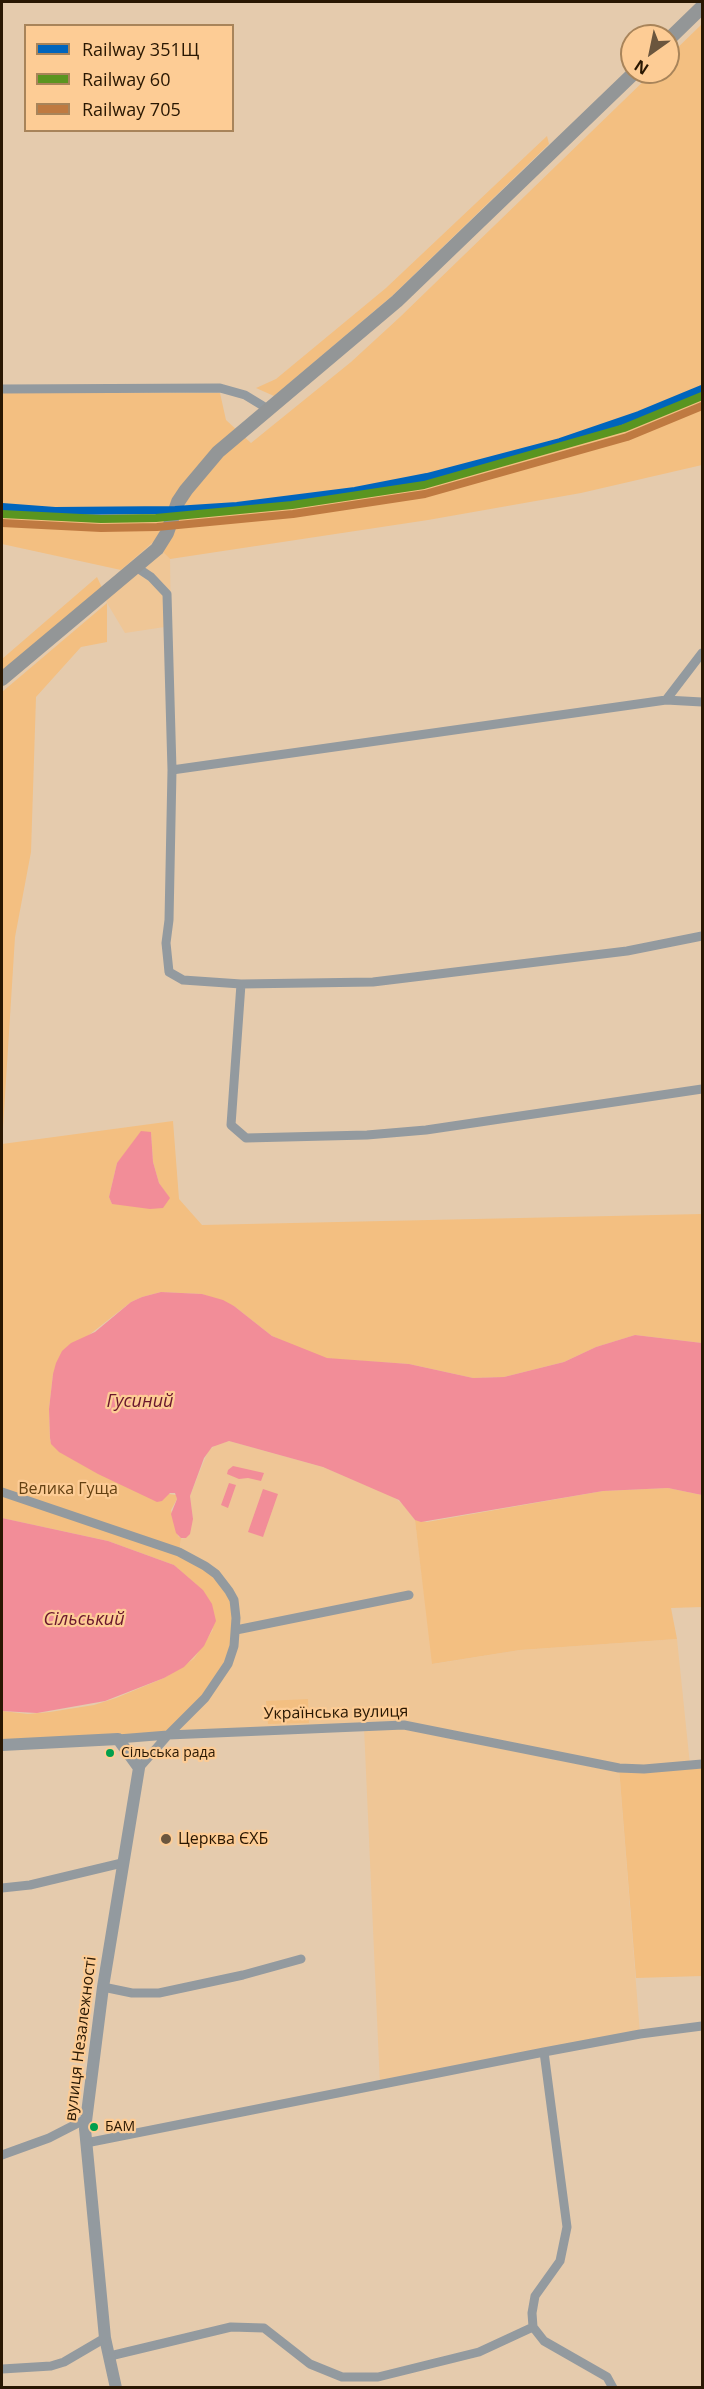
<!DOCTYPE html>
<meta charset="utf-8">
<style>
body{margin:0}
#map{position:relative;width:704px;height:2389px;overflow:hidden;background:#e5cbad;font-family:"Open Sans",sans-serif}
canvas{display:block}
.frame{position:absolute;inset:0;border:3px solid #291702;pointer-events:none}
.legend{position:absolute;left:24px;top:24px;width:210px;height:108px;box-sizing:border-box;background:#fdcc95;border:2px solid #a8845a;margin:0;padding:8px 10px;list-style:none;font-size:18px;color:#291702}
.legend li{display:flex;align-items:center;gap:12px;height:30px}
.legend b{width:30px;border:2px solid #a8845a}
.north{position:absolute;left:620px;top:24px;width:60px;height:60px;box-sizing:border-box;background:#fdcc95;border:2px solid #a8845a;border-radius:50%;rotate:213deg;font-size:16px;font-weight:700;line-height:24px;text-align:center;color:#291702}
.north::after{content:'';display:block;margin:auto;width:21px;height:27px;background:#6b563e;clip-path:polygon(50% 0,100% 100%,50% 72%,0 100%)}
</style>
<div id="map">
<canvas width="704" height="2389"></canvas>
<div class="frame"></div>
<ul class="legend">
<li><b style="height:8px;background:#0065bd"></b>Railway 351Щ</li>
<li><b style="height:8px;background:#5a9520"></b>Railway 60</li>
<li><b style="height:8px;background:#bf7a41"></b>Railway 705</li>
</ul>
<div class="north">N</div>
</div>
<script>
const ctx = document.querySelector('canvas').getContext('2d');
ctx.lineJoin = 'round';
function fill(path, color) {
  ctx.fillStyle = color;
  ctx.fill(path, 'evenodd');
}
function shape(rows) {
  const path = new Path2D();
  for (const r of rows) {
    path.moveTo(r[0], r[1]);
    for (let i = 2; i < r.length; i += 2) path.lineTo(r[i], r[i + 1]);
  }
  return path;
}
function stroke(path, color, width, dash) {
  ctx.strokeStyle = color;
  ctx.lineWidth = width;
  ctx.lineCap = dash ? 'butt' : 'round';
  ctx.setLineDash(dash || []);
  ctx.stroke(path);
}
function drawText(font, color, halo, rows, align = 'center') {
  ctx.font = font + ' "Open Sans",sans-serif';
  ctx.lineWidth = 4.5;
  ctx.setLineDash([]);
  ctx.textBaseline = 'middle';
  ctx.strokeStyle = halo;
  ctx.fillStyle = color;
  for (const [text, x, y, turn = 0] of rows) {
    ctx.save();
    ctx.translate(x, y);
    ctx.rotate((+turn || 0) * Math.PI / 180);
    ctx.textAlign = isNaN(turn) ? turn : align;
    if (halo) ctx.strokeText(text, 0, 0);
    ctx.fillText(text, 0, 0);
    ctx.restore();
  }
}
fill(shape([
 [153,542,170,559,171,626,125,633,107,603,104,592,121,570],
 [229,1441,323,1467,392,1496,404,1505,415,1520,433,1664,520,1650,677,1639,690,1765,619,1769,640,2034,380,2085,364,1727,168,1735,179,1552,181,1538,183,1539,193,1519,190,1496,208,1451,217,1444]
]), '#efc696');
fill(shape([
 [702,24,702,465,581,493,428,520,170,559,153,542,121,570,2,544,2,392,220,393,226,420,251,443,351,362,400,317,653,72,668,72,668,57],
 [547,136,549,144,392,296,274,396,256,388,276,379,386,288],
 [97,577,104,592,2,679,2,659],
 [107,603,107,642,81,647,36,697,31,852,15,937,2,1144,173,1121,179,1199,202,1225,702,1214,702,1343,635,1335,596,1347,564,1362,504,1377,473,1378,409,1364,333,1359,320,1357,272,1336,234,1306,202,1294,161,1292,142,1297,131,1302,89,1335,53,1374,49,1409,50,1441,169,1494,176,1495,177,1499,171,1510,178,1536,181,1538,179,1552,223,1582,236,1618,224,1672,168,1735,2,1745,2,1711,28,1714,50,1712,94,1705,116,1698,164,1678,194,1659,213,1630,203,1590,174,1565,108,1541,2,1518,2,692],
 [151,1132,153,1162,159,1183,169,1198,112,1204,109,1197,117,1163],
 [668,1488,702,1495,702,1607,671,1608,677,1639,520,1650,432,1664,415,1520,427,1522,603,1491],
 [308,1699,309,1723,268,1724,266,1701],
 [702,1764,702,1976,636,1978,619,1768]
]), '#f3bf81');
fill(shape([
 [141,1131,151,1132,153,1162,159,1183,170,1198,163,1208,150,1209,112,1204,109,1197,117,1163],
 [161,1292,202,1294,223,1300,234,1306,272,1336,327,1358,409,1364,473,1378,504,1377,564,1362,596,1347,635,1335,702,1343,702,1495,668,1488,603,1491,421,1522,415,1520,399,1500,323,1467,229,1441,212,1447,204,1458,190,1496,193,1519,190,1534,186,1538,181,1538,176,1533,171,1514,177,1499,175,1493,170,1493,162,1501,157,1502,98,1474,59,1452,51,1444,50,1438,49,1409,53,1374,56,1363,62,1351,71,1343,95,1332,131,1302,142,1297],
 [233,1466,264,1473,261,1481,248,1478,239,1479,227,1474,228,1470],
 [229,1483,236,1485,228,1508,221,1505],
 [263,1489,278,1494,263,1537,248,1532],
 [2,1518,108,1541,174,1565,203,1590,212,1604,216,1621,204,1646,184,1667,164,1678,105,1701,37,1713,2,1711]
]), '#f28d98');
stroke(shape([
 [2,389,220,388,245,395,268,409],
 [136,567,151,577,167,594,172,770,169,920,166,943,169,972,183,980,241,984,231,1125,246,1138,367,1135,426,1130,702,1089],
 [666,700,702,653],
 [172,770,666,700,702,702],
 [241,984,373,982,627,951,702,936],
 [2,1492,179,1552,205,1566,216,1574,229,1591,234,1600,236,1618,234,1646,228,1664,205,1698,168,1735,139,1768],
 [236,1630,409,1595],
 [118,1739,168,1735,404,1725,619,1768,644,1769,702,1764],
 [2,1888,30,1885,122,1863],
 [103,1987,132,1993,159,1993,243,1975,301,1959],
 [544,2052,567,2227,560,2261,535,2296,532,2313,533,2327,544,2341,607,2377,613,2388],
 [86,2143,544,2052,640,2034,702,2026],
 [2,2155,49,2138,86,2119],
 [110,2356,231,2327,264,2328,310,2364,342,2377,378,2377,479,2352,533,2327],
 [2,2369,51,2366,64,2362,105,2338]
]), '#939a9f', 9);
stroke(shape([
 [2,1745,118,1739,139,1768,103,1987,85,2129,105,2338,116,2388]
]), '#939a9f', 12);
stroke(shape([
 [668,40,702,7],
 [2,679,157,549,167,533,178,502,186,490,218,452,397,301,635,72]
]), '#939697', 14);
stroke(shape([
 [2,507,55,511,175,510,237,506,355,491,427,477,560,442,639,415,702,389]
]), '#0065bd', 8);
stroke(shape([
 [2,514,101,519,156,518,292,505,424,485,624,428,702,396]
]), '#5a9520', 8);
stroke(shape([
 [2,523,101,528,157,527,293,514,425,494,627,437,702,406]
]), '#bf7a41', 8);
for (const [x, y, r, color] of [
 [110,1753,5,"#029f4d"],
 [166,1839,6,"#6b563e"],
 [94,2127,5,"#029f4d"]
]) {
  const dot = new Path2D();
  dot.arc(x, y, r, 0, 2 * Math.PI);
  ctx.fillStyle = color;
  ctx.fill(dot);
  stroke(dot, '#fdcc95', 2);
}
drawText('14px', '#291702', '#fdcc95', [
 ["Сільська рада",121,1753],
 ["БАМ",105,2127]
], 'left');
drawText('16px', '#644112', '#fdcc95', [
 ["Велика Гуща",68,1489]
]);
drawText('16px', '#291702', '#fdcc95', [
 ["Українська вулиця",336,1713,-1],
 ["вулиця Незалежності",81,2039,-83]
]);
drawText('16px', '#291702', '#fdcc95', [
 ["Церква ЄХБ",178,1839]
], 'left');
drawText('italic 18px', '#69162d', '#fdcc95', [
 ["Гусиний",140,1402],
 ["Сільський",84,1620]
]);
</script>
